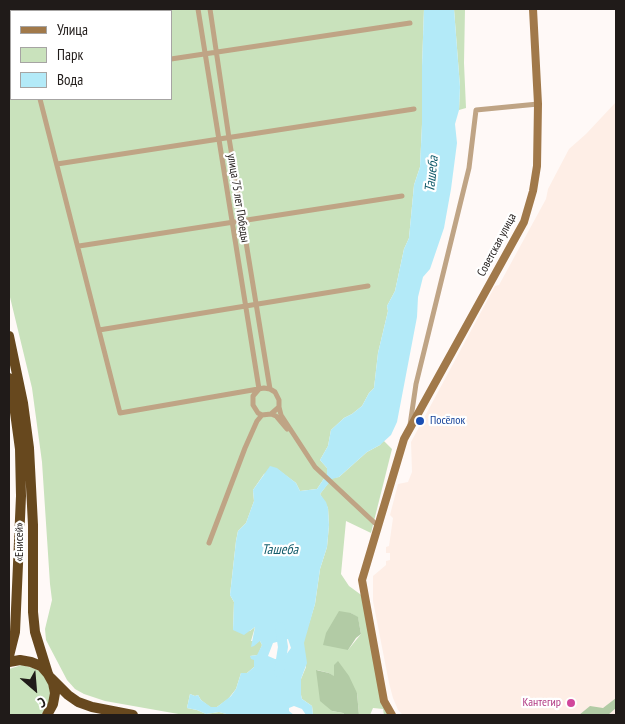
<!DOCTYPE html>
<meta charset="utf-8">
<style>
body{margin:0}
#map{position:relative;width:625px;height:724px;overflow:hidden;background:#fff9f7;font-family:"PT Sans Narrow",sans-serif}
canvas{display:block}
.frame{position:absolute;inset:0;border:10px solid #201b19;pointer-events:none}
.legend{position:absolute;left:10px;top:10px;width:162px;height:90px;box-sizing:border-box;background:#fff;border:1px solid #a6a4a3;margin:0;padding:6px 9px;list-style:none;font-size:15px;color:#201b19}
.legend li{display:flex;align-items:center;gap:10px;height:25px}
.legend b{width:25px;border:1px solid #a6a4a3}
.north{position:absolute;left:10px;top:664px;width:50px;height:50px;-webkit-text-stroke:4px #fff;paint-order:stroke;rotate:153deg;font-size:14px;font-weight:700;line-height:20px;text-align:center;color:#201b19}
.north::after{content:'';display:block;margin:auto;width:18px;height:22px;background:#201b19;clip-path:polygon(50% 0,100% 100%,50% 72%,0 100%)}
</style>
<div id="map">
<canvas width="625" height="724"></canvas>
<div class="frame"></div>
<ul class="legend">
<li><b style="height:6px;background:#a1794a"></b>Улица</li>
<li><b style="height:14px;background:#c9e2bc"></b>Парк</li>
<li><b style="height:14px;background:#b3eaf8"></b>Вода</li>
</ul>
<div class="north">С</div>
</div>
<script>
const ctx = document.querySelector('canvas').getContext('2d');
ctx.lineJoin = 'round';
function fill(path, color) {
  ctx.fillStyle = color;
  ctx.fill(path, 'evenodd');
}
function shape(rows) {
  const path = new Path2D();
  for (const r of rows) {
    path.moveTo(r[0], r[1]);
    for (let i = 2; i < r.length; i += 2) path.lineTo(r[i], r[i + 1]);
  }
  return path;
}
function stroke(path, color, width, dash) {
  ctx.strokeStyle = color;
  ctx.lineWidth = width;
  ctx.lineCap = dash ? 'butt' : 'round';
  ctx.setLineDash(dash || []);
  ctx.stroke(path);
}
function drawText(font, color, halo, rows, align = 'center') {
  ctx.font = font + ' "PT Sans Narrow",sans-serif';
  ctx.lineWidth = 4.5;
  ctx.setLineDash([]);
  ctx.textBaseline = 'middle';
  ctx.strokeStyle = halo;
  ctx.fillStyle = color;
  for (const [text, x, y, turn = 0] of rows) {
    ctx.save();
    ctx.translate(x, y);
    ctx.rotate((+turn || 0) * Math.PI / 180);
    ctx.textAlign = isNaN(turn) ? turn : align;
    if (halo) ctx.strokeText(text, 0, 0);
    ctx.fillText(text, 0, 0);
    ctx.restore();
  }
}
fill(shape([
 [616,102,616,715,403,715,398,710,393,698,389,683,373,601,373,576,386,565,386,561,390,560,390,553,386,553,386,547,389,546,393,518,390,515,398,484,408,482,412,472,411,442,495,286,499,285,546,199,548,189,569,149,586,134]
]), '#feeee6');
fill(shape([
 [9,9,424,9,422,66,422,124,420,167,414,185,409,238,404,249,395,291,387,306,388,311,378,353,374,388,369,393,362,406,352,414,344,418,331,430,328,446,320,460,327,468,327,474,317,489,300,491,296,483,277,469,264,474,253,490,254,501,246,523,238,531,236,541,230,595,234,602,233,630,250,631,255,627,251,641,260,641,262,645,258,655,250,656,254,659,254,667,247,673,241,673,236,689,228,699,217,707,211,708,201,700,198,695,195,696,190,694,187,708,197,710,206,714,219,712,230,715,184,715,105,701,84,694,75,689,67,680,46,640,45,629,52,600,50,584,42,462,32,388,9,293],
 [11,11,171,11,171,99,11,99],
 [454,9,465,9,464,63,466,108,459,110,460,87],
 [383,440,392,449,371,533,346,521,341,574,349,586,364,597,388,715,384,715,383,709,373,708,370,715,359,715,357,693,329,673,317,670,332,711,343,713,345,715,313,715,312,706,302,699,301,695,301,679,306,667,303,643,315,604,320,569,327,547,329,525,328,508,320,494,332,478,339,477,367,452,380,445],
 [351,613,358,618,361,634,348,650],
 [22,665,36,669,43,674,48,682,50,692,49,703,41,715,9,715,9,669]
]), '#c9e2bc');
fill(shape([
 [339,611,351,613,358,617,361,634,356,638,348,650,323,645,326,633],
 [338,661,349,676,357,693,359,715,345,715,343,713,332,711,320,701,316,670,329,673,334,676,334,665],
 [616,698,616,708,608,715,579,715,590,706,603,708]
]), '#b2cba5');
fill(shape([
 [424,9,454,9,460,87,459,110,455,124,457,143,451,189,444,228,430,269,423,277,418,297,417,317,397,422,391,435,380,445,367,452,339,477,332,479,320,494,326,502,328,508,329,525,327,547,320,569,315,604,304,643,307,663,301,679,301,695,302,699,312,706,313,715,306,715,302,709,294,706,289,708,289,711,294,715,230,715,219,712,206,714,197,710,187,708,190,694,195,696,198,695,201,700,211,707,217,707,231,696,236,689,241,673,247,673,254,667,254,660,251,659,250,656,257,655,262,645,260,641,254,646,251,647,255,627,244,635,233,630,234,602,230,595,236,541,238,531,246,523,254,501,253,490,270,466,277,468,296,483,300,491,317,489,327,474,327,468,320,460,328,446,331,430,344,418,352,414,362,406,369,393,374,388,378,353,388,311,387,306,395,291,404,249,409,238,414,185,420,167,422,124,422,66],
 [288,639,291,648,283,659,275,659,268,656,273,643]
]), '#b3eaf8');
stroke(shape([
 [279,672,283,647,280,627]
]), '#b3eaf8', 10);
stroke(shape([
 [16,9,17,11],
 [198,9,259,389],
 [210,9,229,138,270,389],
 [171,59,410,23],
 [40,99,120,413,264,388,270,389,275,392,279,400,279,407,271,414,262,415,258,413,253,405,253,396,259,389],
 [57,164,414,109],
 [79,246,402,196],
 [99,330,368,286],
 [279,407,281,415,315,467,378,526],
 [271,414,276,416,287,429],
 [410,425,416,384,469,168,476,110,538,104],
 [209,543,245,448,257,421,262,415]
]), '#bfa485', 5);
stroke(shape([
 [392,715,384,701,362,580,404,439,524,222,533,191,537,166,538,104,533,9]
]), '#a1794a', 8);
stroke(shape([
 [9,336,23,403,29,448,33,525,33,612,35,632,48,674],
 [9,378,14,405,20,449,21,496,15,632,9,656],
 [9,662,20,660,31,662,41,666,48,674,53,683,55,693,53,704,47,715],
 [51,678,68,695,78,702,92,707,133,715]
]), '#67481e', 10);
for (const [x, y, r, color] of [
 [420,421,5,"#1a4fb4"],
 [571,703,5,"#d1479c"]
]) {
  const dot = new Path2D();
  dot.arc(x, y, r, 0, 2 * Math.PI);
  ctx.fillStyle = color;
  ctx.fill(dot);
  stroke(dot, '#fff', 2);
}
drawText('12px', '#201b19', '#fff', [
 ["улица 75 лет Победы",238,198,81],
 ["Советская улица",497,245,-62],
 ["«Енисей»",20,542,-90]
]);
drawText('12px', '#164399', '#fff', [
 ["Посёлок",430,421]
], 'left');
drawText('12px', '#b23c85', '#fff', [
 ["Кантегир",561,703]
], 'right');
drawText('italic 14px', '#145d6c', '#fff', [
 ["Ташеба",432,174,-84],
 ["Ташеба",280,550]
]);
</script>
